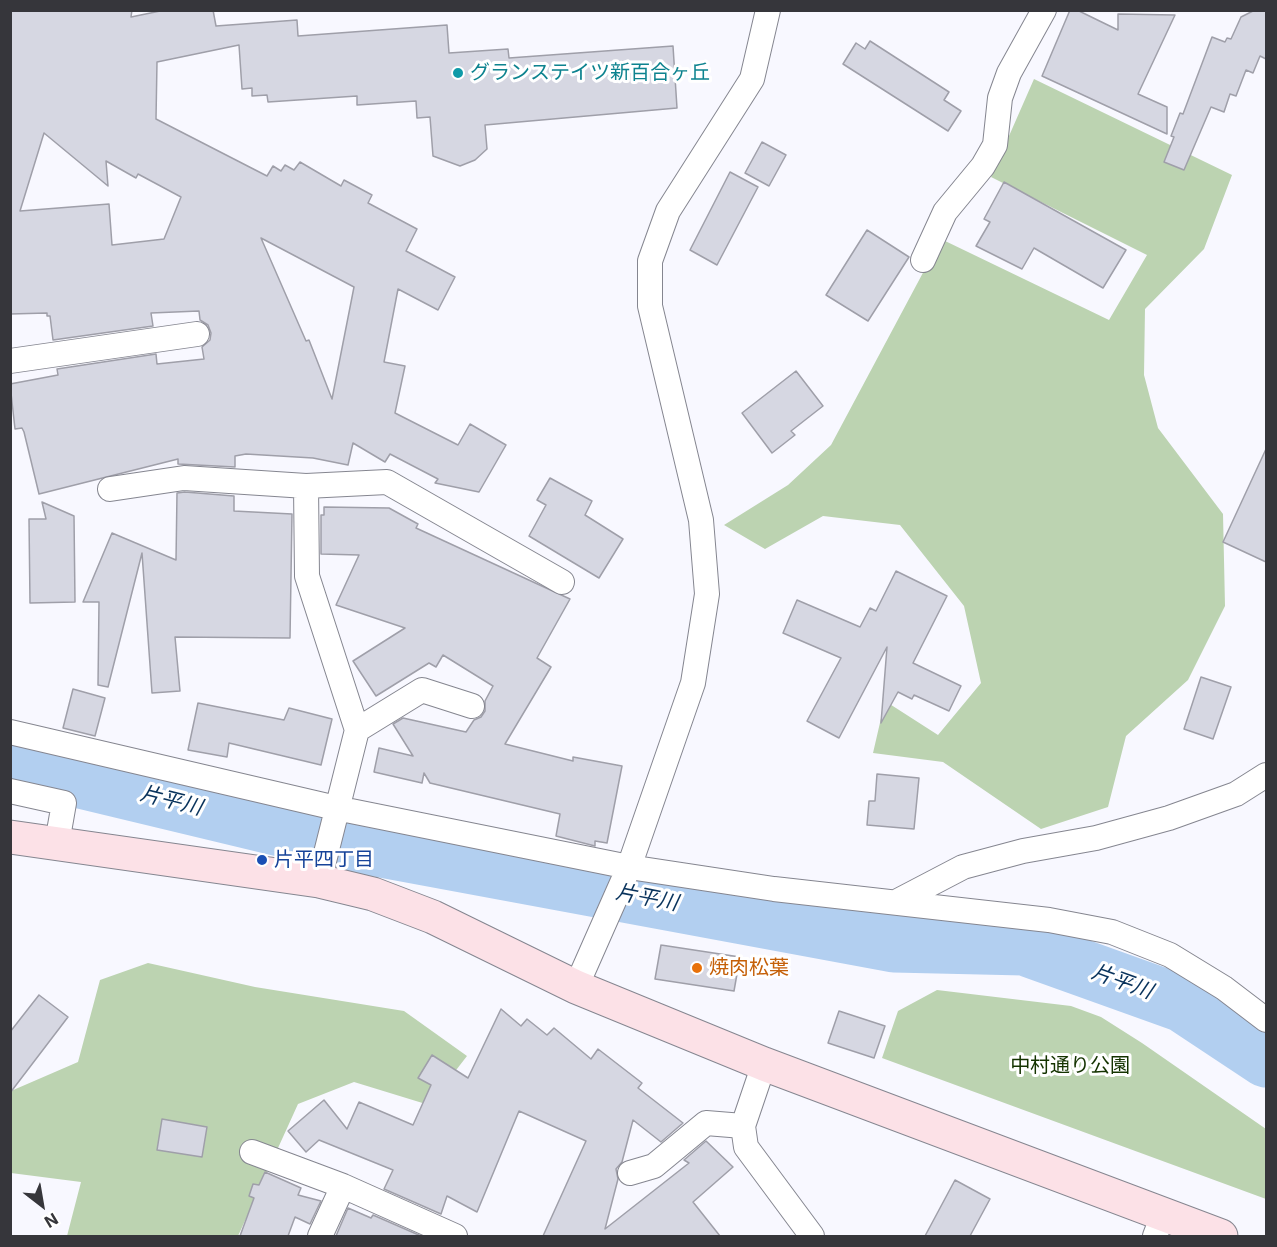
<!DOCTYPE html>
<meta charset="utf-8">
<style>
body{margin:0}
#map{position:relative;width:1277px;height:1247px;overflow:hidden;background:#f8f8ff;font-family:Inter,sans-serif}
canvas{display:block}
.frame{position:absolute;inset:0;border:12px solid #36363b;pointer-events:none}
.north{position:absolute;left:12px;top:1175px;width:60px;height:60px;-webkit-text-stroke:4px #fff;paint-order:stroke;rotate:149deg;font-size:16px;font-weight:700;line-height:24px;text-align:center;color:#36363b}
.north::after{content:'';display:block;margin:auto;width:21px;height:27px;background:#36363b;clip-path:polygon(50% 0,100% 100%,50% 72%,0 100%)}
</style>
<div id="map">
<canvas width="1277" height="1247"></canvas>
<div class="frame"></div>
<div class="north">N</div>
</div>
<script>
const ctx = document.querySelector('canvas').getContext('2d');
ctx.lineJoin = 'round';
function fill(path, color) {
  ctx.fillStyle = color;
  ctx.fill(path, 'evenodd');
}
function shape(rows) {
  const path = new Path2D();
  for (const r of rows) {
    path.moveTo(r[0], r[1]);
    for (let i = 2; i < r.length; i += 2) path.lineTo(r[i], r[i + 1]);
  }
  return path;
}
function stroke(path, color, width, dash) {
  ctx.strokeStyle = color;
  ctx.lineWidth = width;
  ctx.lineCap = dash ? 'butt' : 'round';
  ctx.setLineDash(dash || []);
  ctx.stroke(path);
}
function drawText(font, color, halo, rows, align = 'center') {
  ctx.font = font + ' Inter,"Noto Sans JP",sans-serif';
  ctx.lineWidth = 6;
  ctx.setLineDash([]);
  ctx.textBaseline = 'middle';
  ctx.strokeStyle = halo;
  ctx.fillStyle = color;
  for (const [text, x, y, turn = 0] of rows) {
    ctx.save();
    ctx.translate(x, y);
    ctx.rotate((+turn || 0) * Math.PI / 180);
    ctx.textAlign = isNaN(turn) ? turn : align;
    if (halo) ctx.strokeText(text, 0, 0);
    ctx.fillText(text, 0, 0);
    ctx.restore();
  }
}
fill(shape([
 [1034,79,1232,175,1204,249,1145,309,1144,375,1158,428,1223,514,1225,606,1188,680,1126,736,1108,807,1041,829,943,762,873,753,885,701,938,735,981,683,964,606,900,525,823,516,765,549,724,525,788,485,831,445,941,239,1109,320,1147,255,991,177],
 [148,963,255,987,404,1011,467,1056,429,1105,354,1082,298,1104,238,1236,67,1236,81,1182,11,1173,11,1091,78,1062,100,980],
 [937,990,1071,1006,1101,1017,1142,1043,1266,1129,1266,1199,882,1058,898,1011]
]), '#bcd3b1');
stroke(shape([
 [10,763,322,838,894,944,1024,947,1183,1004,1266,1059]
]), '#b2cff0', 57);
const building = shape([
 [10,10,132,10,131,17,165,10,213,10,216,26,297,20,298,36,447,25,449,53,508,49,509,58,673,46,677,108,485,125,487,149,475,160,460,166,433,156,430,117,417,118,416,101,357,105,357,96,268,102,267,95,252,96,252,88,242,89,239,45,157,62,156,119,267,176,273,166,281,171,285,165,294,170,300,162,341,186,344,180,372,195,368,203,417,229,406,251,455,277,438,310,398,289,384,362,405,366,395,413,458,445,470,424,506,445,479,492,435,483,438,479,390,454,385,462,353,443,348,465,313,458,246,454,235,456,235,467,178,464,178,459,39,494,24,432,22,428,15,429,10,384,58,375,57,369,156,354,157,364,204,359,202,347,210,340,211,333,208,325,200,320,199,311,151,313,153,326,53,340,50,316,47,316,47,313,10,314,10,10],
 [44,133,108,186,106,161,136,178,138,174,181,197,164,239,112,245,109,204,20,211,44,133],
 [261,238,354,287,332,399,309,340,306,341,261,238],
 [1070,10,1077,10,1118,30,1118,14,1175,15,1138,94,1167,107,1167,134,1042,76,1070,10],
 [1255,10,1266,10,1266,59,1260,56,1253,73,1246,70,1236,96,1230,94,1224,112,1211,107,1184,170,1164,162,1174,137,1171,136,1180,113,1183,114,1212,37,1225,42,1227,38,1231,39,1241,17,1255,10],
 [870,41,949,92,944,100,961,111,948,131,843,64,856,43,865,49,870,41],
 [762,142,786,155,769,186,745,173,762,142],
 [730,172,758,187,717,265,690,250,730,172],
 [1004,182,1126,250,1103,288,1034,248,1022,269,976,246,990,222,984,219,1004,182],
 [867,230,909,257,868,321,826,295,867,230],
 [796,371,823,406,791,431,795,435,772,453,742,413,796,371],
 [1266,449,1266,562,1223,542,1266,449],
 [550,478,592,501,585,515,623,539,599,578,529,536,546,505,537,500,550,478],
 [185,492,234,496,234,511,292,514,290,638,175,637,180,691,152,693,142,553,108,687,98,685,99,602,83,602,112,533,176,560,177,493,185,492],
 [42,502,74,516,75,602,30,603,29,519,46,519,42,502],
 [324,507,389,508,418,524,416,528,570,599,537,658,551,667,505,744,573,761,573,757,622,766,607,843,595,841,595,846,556,836,560,814,430,783,424,773,422,783,374,772,379,748,413,756,393,724,403,718,466,732,474,720,481,717,485,711,485,701,493,686,443,655,436,667,429,663,376,696,353,661,405,628,336,605,359,555,321,554,321,515,324,515,324,507],
 [896,571,947,596,913,663,961,686,949,711,914,695,912,699,898,692,881,723,887,647,839,738,807,721,841,658,783,633,797,600,860,627,870,608,876,611,896,571],
 [1201,677,1231,687,1213,739,1184,729,1201,677],
 [73,689,105,698,95,736,63,728,73,689],
 [198,703,284,720,289,708,332,719,321,765,229,743,227,757,188,750,198,703],
 [877,774,919,778,914,829,867,825,869,801,875,801,877,774],
 [661,945,740,957,734,991,655,979,661,945],
 [39,995,68,1017,10,1093,10,1032,39,995],
 [501,1009,521,1026,527,1019,547,1035,554,1028,591,1059,598,1049,642,1083,638,1088,683,1123,661,1142,633,1120,622,1162,616,1169,618,1179,605,1229,689,1163,684,1160,706,1141,733,1167,693,1202,720,1236,543,1236,586,1141,519,1111,477,1212,447,1196,441,1214,384,1189,393,1170,319,1140,306,1152,288,1131,324,1100,347,1129,359,1102,413,1125,431,1085,418,1078,432,1055,468,1078,501,1009],
 [839,1011,885,1026,874,1058,828,1043,839,1011],
 [162,1119,207,1127,202,1157,157,1150,162,1119],
 [265,1172,301,1188,298,1195,321,1201,310,1224,295,1217,288,1236,240,1236,254,1198,249,1196,253,1184,259,1185,265,1172],
 [955,1180,990,1199,970,1236,925,1236,955,1180],
 [348,1208,371,1218,373,1215,421,1236,336,1236,348,1208]
]);
fill(building, '#d6d7e2');
stroke(building, '#9f9fa9', 1.5);
const minor = shape([
 [923,260,945,212,983,166,995,145,1000,98,1009,73,1044,10],
 [10,361,197,334],
 [306,486,307,576,357,730,319,881],
 [110,489,184,478,306,486,387,482,562,582],
 [357,730,422,690,472,706],
 [10,732,336,808,629,867,774,889,1049,920,1112,932,1170,955,1224,988,1266,1020],
 [10,791,64,803,57,843],
 [896,902,963,867,1023,851,1096,838,1169,818,1236,794,1266,775],
 [576,987,629,867,693,683,707,594,701,520,650,306,650,261,668,211,752,79,768,10],
 [764,1064,743,1126,746,1147,812,1236],
 [252,1152,343,1186,455,1236],
 [630,1173,654,1166,706,1123,743,1126],
 [320,1236,343,1186],
 [1155,1236,1163,1215]
]);
const secondary = shape([
 [10,837,319,881,373,894,433,917,576,987,764,1064,1221,1236]
]);
stroke(minor, '#858690', 26);
stroke(secondary, '#858690', 35);
stroke(minor, '#fff', 24);
stroke(secondary, '#fce1e7', 33);
for (const [x, y, r, color] of [
 [458,73,6,"#0f9aa8"],
 [262,860,6,"#1a4fb4"],
 [697,968,6,"#e8710a"]
]) {
  const dot = new Path2D();
  dot.arc(x, y, r, 0, 2 * Math.PI);
  ctx.fillStyle = color;
  ctx.fill(dot);
  stroke(dot, '#fff', 2);
}
drawText('20px', '#0d838f', '#fff', [
 ["グランステイツ新百合ヶ丘",470,73]
], 'left');
drawText('20px', '#164399', '#fff', [
 ["片平四丁目",274,860]
], 'left');
drawText('20px', '#c56008', '#fff', [
 ["焼肉松葉",709,968]
], 'left');
drawText('20px', '#143300', '#fff', [
 ["中村通り公園",1070,1066]
]);
drawText('italic 21px', '#09335c', '#fff', [
 ["片平川",171,801,14],
 ["片平川",647,898,11],
 ["片平川",1122,982,20]
]);
</script>
